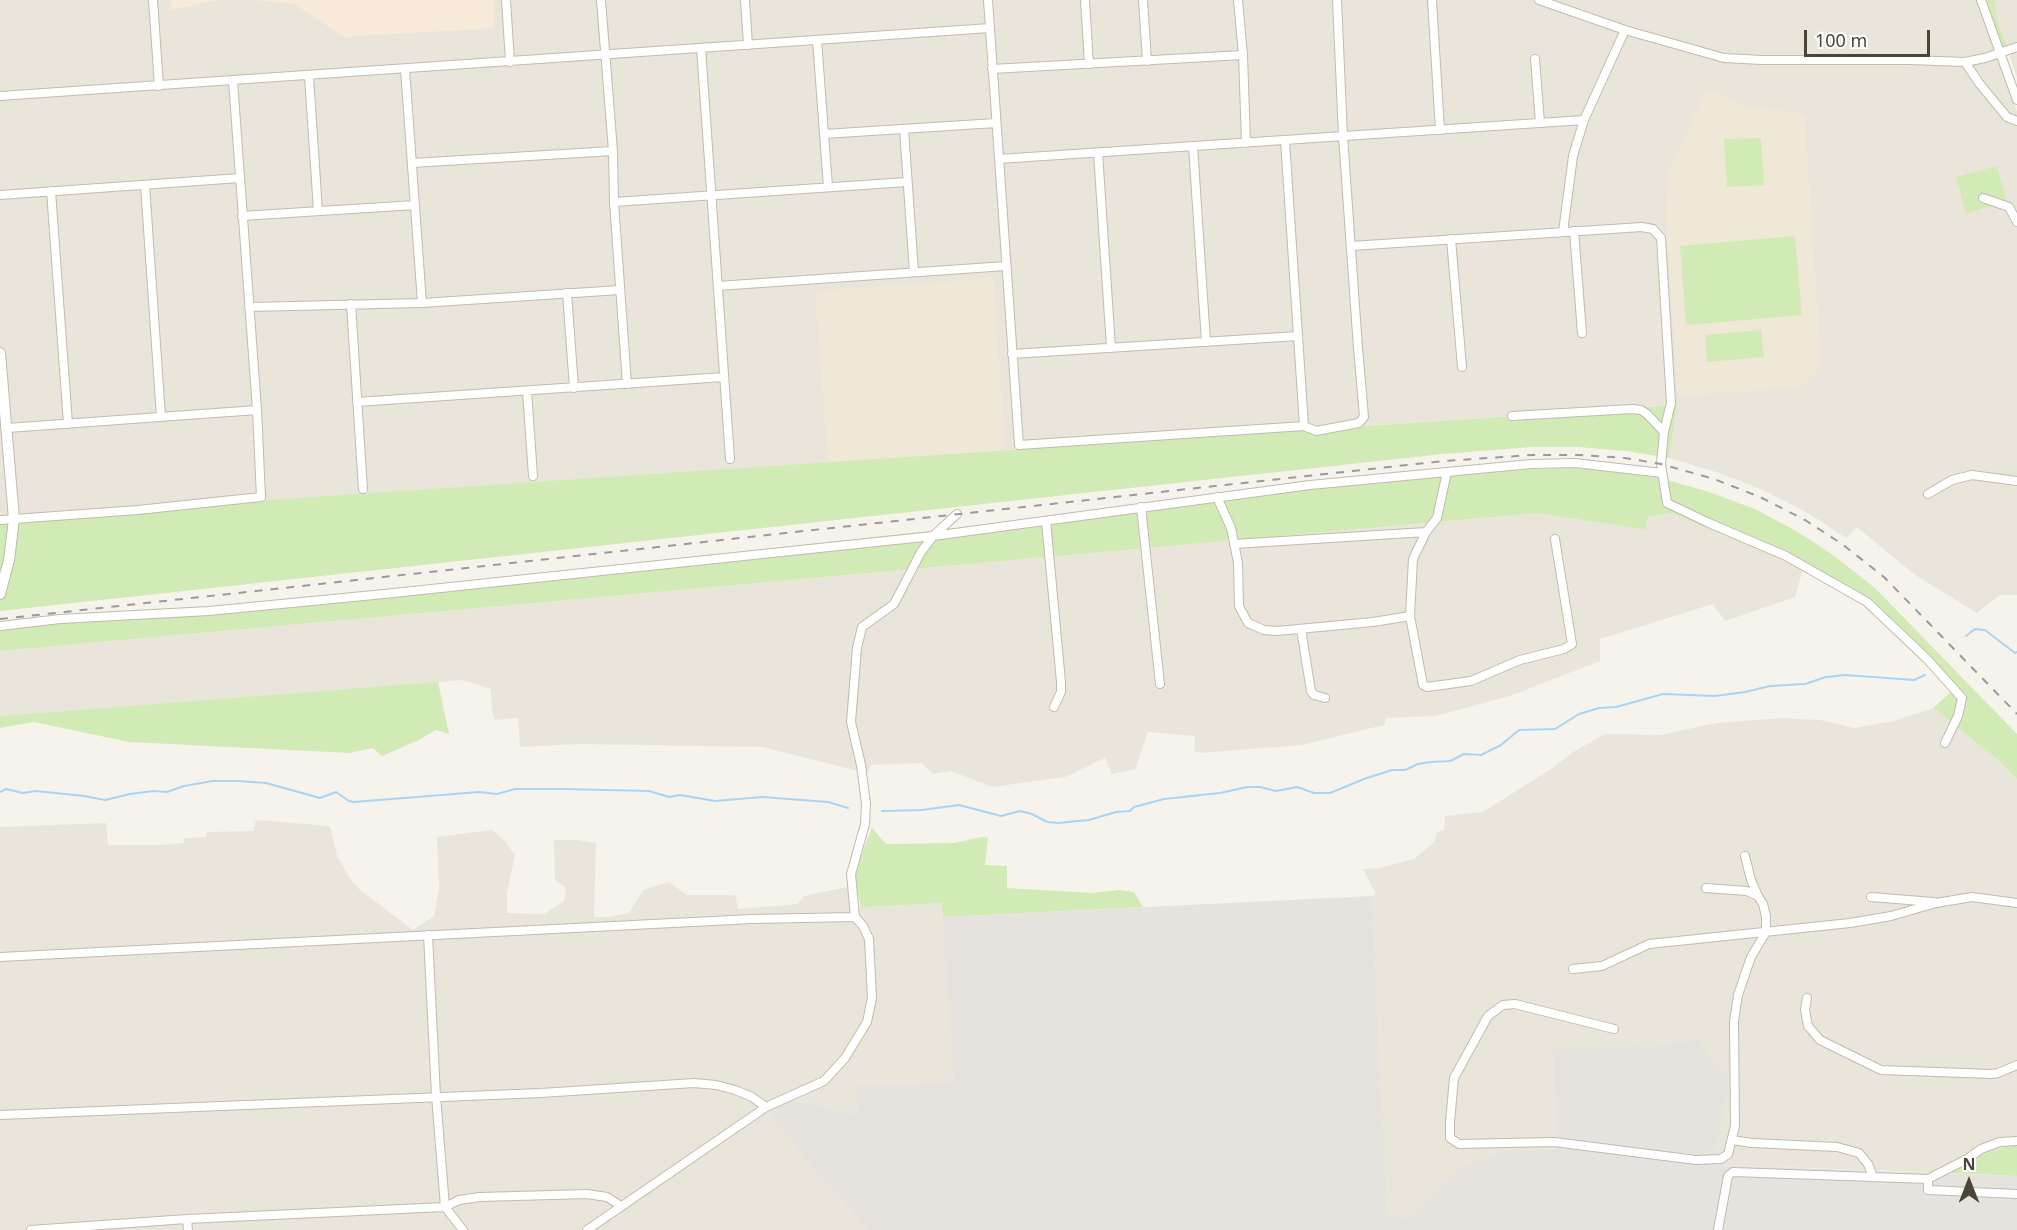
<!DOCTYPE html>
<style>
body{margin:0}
#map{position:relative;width:2017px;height:1230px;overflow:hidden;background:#f6f3ec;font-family:"Noto Sans",sans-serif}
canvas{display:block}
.north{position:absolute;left:1939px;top:1152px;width:60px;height:60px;-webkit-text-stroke:4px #fff;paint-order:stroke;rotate:0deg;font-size:16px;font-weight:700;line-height:24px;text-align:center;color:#4b4439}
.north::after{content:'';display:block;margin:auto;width:21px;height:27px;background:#4b4439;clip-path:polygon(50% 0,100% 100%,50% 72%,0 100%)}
.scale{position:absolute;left:1804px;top:30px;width:126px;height:27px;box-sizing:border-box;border:3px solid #4b4439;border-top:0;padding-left:8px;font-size:18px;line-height:21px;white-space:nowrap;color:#4b4439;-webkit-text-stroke:4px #fff;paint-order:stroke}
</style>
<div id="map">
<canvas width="2017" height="1230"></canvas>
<div class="north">N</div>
<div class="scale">100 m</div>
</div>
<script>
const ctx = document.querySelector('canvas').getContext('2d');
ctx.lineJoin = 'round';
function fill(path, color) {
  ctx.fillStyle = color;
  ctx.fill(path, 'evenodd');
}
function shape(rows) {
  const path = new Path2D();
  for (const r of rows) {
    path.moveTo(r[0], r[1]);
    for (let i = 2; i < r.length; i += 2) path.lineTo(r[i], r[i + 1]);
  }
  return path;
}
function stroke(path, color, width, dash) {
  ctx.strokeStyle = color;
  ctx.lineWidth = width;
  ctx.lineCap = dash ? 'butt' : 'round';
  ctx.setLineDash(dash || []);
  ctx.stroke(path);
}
fill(shape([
 [0,0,1977,0,2017,112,2017,595,2000,595,1977,613,1915,575,1857,527,1846,538,1808,513,1763,490,1716,472,1669,458,1676,405,1005,450,0,521],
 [1995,0,2017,0,2017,77,1997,20],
 [1538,513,1644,530,1648,517,1672,513,1803,569,1795,597,1725,621,1713,604,1600,639,1600,661,1510,696,1435,716,1387,718,1384,725,1302,745,1200,753,1194,751,1195,736,1148,732,1135,769,1112,774,1105,758,1065,777,992,787,951,771,933,774,922,763,871,765,867,773,763,747,579,744,520,747,518,718,495,720,492,712,491,689,462,680,383,687,0,716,0,651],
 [1933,708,1998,760,2017,779,2017,1143,1929,1172,1713,1165,1728,1079,1696,1042,1662,1045,1552,1050,1557,1150,1516,1150,1446,1179,1407,1219,1388,1215,1372,896,1376,894,1363,869,1380,868,1414,859,1434,842,1437,832,1444,830,1445,816,1483,812,1551,769,1573,752,1605,734,1660,735,1717,723,1781,718,1820,720,1855,728,1894,721],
 [256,820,330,826,337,856,351,880,360,890,413,930,434,916,439,888,437,837,492,830,505,841,515,855,507,893,507,913,544,914,564,901,566,888,555,880,554,840,578,840,596,843,594,917,609,917,629,913,643,890,669,882,687,895,735,895,738,909,798,904,804,896,847,887,861,909,866,907,943,903,953,1081,855,1085,857,1114,790,1099,771,1117,867,1230,0,1230,0,827,106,823,108,845,163,845,183,843,185,838,206,837,207,832,253,831]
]), '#eae5da');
fill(shape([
 [171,0,218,0,171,10],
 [254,0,494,0,494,28,344,37,294,4]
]), '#f7ead8');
fill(shape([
 [1372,896,1388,1215,1407,1219,1446,1179,1477,1160,1516,1150,1557,1150,1552,1049,1662,1045,1698,1041,1729,1079,1713,1165,2017,1176,2017,1230,867,1230,770,1117,789,1099,857,1114,855,1085,953,1081,943,917]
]), '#e6e2dd');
fill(shape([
 [1706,89,1753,110,1795,111,1805,118,1821,367,1801,388,1678,395,1665,209,1668,175],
 [993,278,1005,450,828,462,815,291]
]), '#efe8d6');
fill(shape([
 [1977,0,1995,0,1997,20,2007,47,1995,55],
 [1761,138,1764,185,1727,187,1724,139],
 [1997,166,2007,202,1966,213,1956,177],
 [1795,236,1802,315,1686,325,1680,246],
 [1761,330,1764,357,1707,362,1705,335],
 [1677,405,1669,458,1626,451,1578,447,1531,447,1443,454,0,611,0,518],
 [1577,468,1623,472,1664,479,1709,492,1755,509,1798,532,1833,555,1875,588,2017,734,2017,779,1998,760,1933,708,1952,691,1860,599,1803,569,1672,513,1648,517,1645,530,1538,513,0,651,0,629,377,591,1445,475,1532,469],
 [438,682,449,734,436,730,417,741,382,756,373,748,349,753,129,742,34,722,0,728,0,716],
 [872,828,886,844,954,843,982,837,988,838,985,865,1007,866,1007,888,1093,893,1119,890,1134,892,1143,907,943,917,942,903,866,907,861,909,854,873],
 [2017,1143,2017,1176,1929,1172]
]), '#d2eab5');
stroke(shape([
 [1966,636,1975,629,1985,630,2015,653,2017,652],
 [0,792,6,789,23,793,36,791,84,796,105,800,130,794,153,791,167,792,184,786,213,781,238,781,266,783,320,798,336,792,349,801,354,802,479,792,497,794,515,789,564,789,649,791,669,797,680,795,715,801,762,797,828,802,848,808],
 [882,811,922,810,959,805,1001,816,1020,811,1032,814,1047,822,1058,823,1089,820,1116,812,1130,811,1134,807,1164,799,1220,793,1247,787,1260,787,1276,791,1297,787,1314,793,1330,793,1364,779,1392,770,1405,770,1418,764,1431,762,1450,761,1464,754,1481,755,1501,745,1519,730,1555,729,1579,714,1599,708,1616,707,1663,694,1715,696,1745,692,1770,686,1805,684,1826,677,1845,675,1914,680,1925,675]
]), '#a9d4f2', 2);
const minor = shape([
 [153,0,159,86],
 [506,0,510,62],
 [601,0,613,151,614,202,627,384],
 [745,0,748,45],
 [988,0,1019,445,1304,426,1316,431,1359,423,1364,417,1358,348,1343,136,1337,0],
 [1085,0,1089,64],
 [1143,0,1147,61],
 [1238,0,1243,55,1246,143],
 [1432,0,1440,130],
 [1539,0,1625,30,1724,58,1762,60,1909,60,1965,62,1985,58,2017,47],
 [1981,0,2017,100],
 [817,40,828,187],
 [701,48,730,459],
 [1535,59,1540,123],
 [1965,62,1979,83,2007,117,2017,121],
 [405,69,422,303],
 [992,69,1243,55],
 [309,76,318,211],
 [0,96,990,28],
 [904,129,914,272],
 [824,134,996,123],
 [1285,140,1304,426],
 [1193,146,1206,342],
 [1098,153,1111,348],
 [999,159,1584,120],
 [412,163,613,151],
 [145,185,161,417],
 [51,191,68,424],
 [0,195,240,178],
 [1983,198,2009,207,2017,222],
 [614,202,907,182],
 [242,216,415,205],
 [1574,231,1582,333],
 [1563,232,1573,156,1584,120,1625,30],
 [1451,239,1462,367],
 [1351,246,1642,227,1653,229,1661,238,1671,403,1664,432,1661,464,1667,503,1709,523,1786,556,1867,602,1927,659,1962,698,1958,716,1945,743],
 [718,286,1006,266],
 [567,293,574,388],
 [351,304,363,489],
 [249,307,422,303,620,290],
 [1012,354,1298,336],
 [527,391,533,476],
 [357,402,724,377],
 [1512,416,1632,409,1641,410,1647,414,1664,432],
 [7,428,257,410],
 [1447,472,1437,518,1426,532,1413,559,1410,616,1423,685,1427,687,1471,681,1520,660,1564,649,1572,644,1555,539],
 [1928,494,1952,480,1972,475,2017,481],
 [1217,497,1231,528,1238,563,1239,606,1248,623,1264,630,1277,631,1373,622,1410,616],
 [1141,507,1160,684],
 [0,520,138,510,261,497,257,410,233,81],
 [1046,521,1061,682,1061,692,1054,707],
 [1234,544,1426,532],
 [0,626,60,619,209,611,384,594,933,536,1310,485,1531,464,1575,463,1662,473],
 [1301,629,1311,691,1314,695,1325,698],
 [1745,856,1751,880,1758,896],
 [1871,897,1933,902],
 [428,935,436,1096,445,1207,463,1230],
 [0,957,752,919,855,917],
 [1573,969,1602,966,1649,944,1850,923,1891,916,1936,903,1972,897,2017,903],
 [1807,998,1805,1010,1808,1026,1820,1040,1881,1070,1992,1074,1998,1073,2017,1065],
 [1614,1029,1515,1004,1503,1005,1488,1016,1454,1078,1450,1122,1450,1138,1459,1144,1554,1142,1696,1160,1721,1159,1728,1154,1735,1126,1734,1021,1738,995,1751,957,1766,932,1766,916,1763,904,1758,896,1747,891,1706,888],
 [0,1115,541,1093,694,1083,716,1085,735,1090,752,1097,766,1107],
 [1732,1140,1752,1143,1837,1147,1859,1153,1868,1164,1873,1177],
 [1928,1179,1928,1190,2017,1194],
 [187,1219,188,1230],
 [31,1230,187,1219,445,1207,459,1200,480,1197,587,1194,607,1197,621,1206],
 [587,1230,766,1107,824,1081,845,1058,867,1022,872,998,869,939,863,926,855,917,851,874,865,824,866,804,861,765,851,722,857,648,862,627,894,604,921,552,933,536,957,514],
 [1718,1230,1728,1176,1733,1172,1928,1179,1967,1159,1981,1149,2000,1142,2017,1141]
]);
const tertiary = shape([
 [0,353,14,519,9,560,0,594]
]);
stroke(minor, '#c2bbae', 10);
stroke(tertiary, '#c2bbae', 12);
stroke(minor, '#fff', 8);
stroke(tertiary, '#fff', 10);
stroke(shape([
 [0,619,1444,461,1532,455,1578,455,1625,458,1661,464,1714,479,1760,497,1805,520,1842,544,1884,577,2017,714]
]), '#9a9a9a', 2, [8, 8]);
</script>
